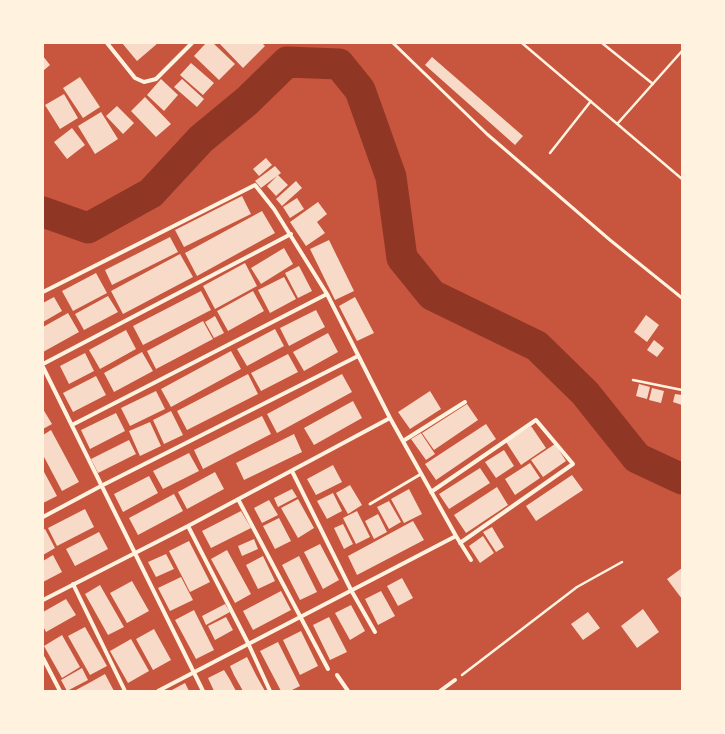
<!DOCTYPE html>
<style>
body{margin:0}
#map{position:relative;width:725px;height:734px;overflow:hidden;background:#c8553d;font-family:"Sofia Sans Condensed",sans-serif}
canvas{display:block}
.frame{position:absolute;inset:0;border:44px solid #fff3e0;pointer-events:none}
</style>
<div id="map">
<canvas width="725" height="734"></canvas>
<div class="frame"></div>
</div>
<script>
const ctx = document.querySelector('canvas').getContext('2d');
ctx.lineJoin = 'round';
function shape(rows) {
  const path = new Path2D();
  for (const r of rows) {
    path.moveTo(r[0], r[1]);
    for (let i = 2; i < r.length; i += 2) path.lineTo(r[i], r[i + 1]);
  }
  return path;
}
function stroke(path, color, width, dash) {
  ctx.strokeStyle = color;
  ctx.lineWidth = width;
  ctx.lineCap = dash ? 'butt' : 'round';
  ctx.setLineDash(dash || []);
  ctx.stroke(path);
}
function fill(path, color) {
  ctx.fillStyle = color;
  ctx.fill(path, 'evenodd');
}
stroke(shape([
 [43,212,88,228,151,193,201,139,247,101,287,62,339,64,360,90,391,177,402,258,432,295,537,346,585,393,637,458,682,479]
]), '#8f3625', 31);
fill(shape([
 [122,43,158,43,137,61],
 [206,43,213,43,235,64,219,80,194,56],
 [219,43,262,43,265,46,243,68],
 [43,56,50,65,43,71],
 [432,57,523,136,515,145,425,65],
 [191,63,214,83,203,95,180,75],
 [80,77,100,107,83,118,63,88],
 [161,79,178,95,164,111,147,95],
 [182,79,204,99,197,107,174,87],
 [64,94,78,118,60,129,45,105],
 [145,97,171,124,156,137,131,111],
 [117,106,134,123,123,134,106,116],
 [101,112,118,139,95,154,78,126],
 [72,128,85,145,67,159,54,142],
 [266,158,272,165,259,176,253,169],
 [275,166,281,173,261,188,255,181],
 [278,175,288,185,276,196,267,186],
 [296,181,302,188,282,206,276,199],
 [242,196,251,214,184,247,175,230],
 [297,198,304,209,290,218,283,207],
 [318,202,327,214,317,222,325,233,306,246,290,222],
 [262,211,275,233,197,276,185,253],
 [170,237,178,252,112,285,105,270],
 [329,240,354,291,335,300,310,249],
 [284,248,293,264,261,284,251,268],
 [180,254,193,277,123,314,111,291],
 [245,263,257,286,215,309,203,286],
 [299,266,312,291,298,298,285,273],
 [96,273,107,293,73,311,62,291],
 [284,277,296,299,270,313,258,290],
 [201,291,211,310,143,345,133,326],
 [253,291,264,311,228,331,217,311],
 [108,296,118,312,84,330,75,314],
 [54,297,62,311,43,322,43,303],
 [355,297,374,333,357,341,339,306],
 [316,310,325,327,289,346,280,328],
 [68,313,79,332,43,352,43,327],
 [646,315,659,325,647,342,634,332],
 [215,316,224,333,214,338,205,322],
 [203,321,213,339,156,369,147,351],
 [275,329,284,346,247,366,237,349],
 [126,330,136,349,100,369,89,350],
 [328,333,338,352,304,371,293,352],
 [654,340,664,348,657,357,647,350],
 [231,351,241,369,171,407,161,389],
 [142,352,153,371,114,392,104,373],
 [85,353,94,371,69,384,60,366],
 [288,354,298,372,261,391,251,373],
 [248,374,258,394,187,430,177,411],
 [342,374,352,392,277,433,267,414],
 [96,376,106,395,73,412,63,393],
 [639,384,650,387,647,399,636,396],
 [652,388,664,391,661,403,649,400],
 [156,391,165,409,130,426,121,408],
 [430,391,441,409,410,429,398,412],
 [675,394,682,395,682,405,673,402],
 [353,401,362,418,314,445,304,428],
 [467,404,478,420,434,450,422,433],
 [43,409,52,424,43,429],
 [171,411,183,435,164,444,153,420],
 [116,413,125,431,90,449,81,430],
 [262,416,271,434,203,469,194,450],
 [150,422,161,446,140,456,129,431],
 [486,424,496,439,436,480,425,464],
 [531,426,546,448,521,465,506,442],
 [51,430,79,482,62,491,43,455,43,435],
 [421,433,435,454,426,460,411,439],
 [294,434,302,452,244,480,236,463],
 [129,440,136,454,98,473,91,459],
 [555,444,566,461,543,477,531,460],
 [504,450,514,466,496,478,485,462],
 [189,453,199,471,163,489,153,471],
 [530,463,540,478,515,495,505,479],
 [333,465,342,482,316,495,307,479],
 [480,468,490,483,449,509,439,494],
 [43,470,57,496,43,503],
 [215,472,224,489,187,509,178,492],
 [572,475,583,490,536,521,526,506],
 [149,476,158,493,123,512,114,494],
 [350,485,362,505,348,514,336,493],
 [497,487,508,505,466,533,454,515],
 [292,489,297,497,278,507,274,498],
 [409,489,422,514,404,523,391,499],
 [333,493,342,511,327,519,317,501],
 [174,494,183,511,138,535,129,518],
 [298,499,314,528,298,538,281,508],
 [269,500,278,515,262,523,254,508],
 [389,501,401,522,389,529,377,507],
 [85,509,94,527,57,546,48,528],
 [241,511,251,528,211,548,202,531],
 [357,511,370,537,356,544,343,518],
 [378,514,387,532,374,539,365,521],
 [279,518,291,541,275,549,263,526],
 [413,521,424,540,357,575,348,556],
 [343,524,353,544,344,549,334,528],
 [492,527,504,547,496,552,483,532],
 [45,529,55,548,43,555,43,530],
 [99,532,108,549,75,566,66,549],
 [483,536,494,553,480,563,469,546],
 [254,539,258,549,242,556,238,546],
 [189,541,210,582,190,592,169,551],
 [320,544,339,580,323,589,304,552],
 [227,550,251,594,235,603,211,559],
 [166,554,174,569,156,577,148,562],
 [53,555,62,572,43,582,43,561],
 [263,556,275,581,258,589,246,565],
 [299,556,317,592,300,600,282,565],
 [682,568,682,599,667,579],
 [181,577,193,600,170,611,158,588],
 [402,578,413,598,398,606,387,586],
 [132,581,149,611,127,623,110,593],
 [100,585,124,627,108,635,85,594],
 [281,591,291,610,253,630,243,611],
 [381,591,395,616,378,625,365,599],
 [66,599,76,615,46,632,43,626,43,612],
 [225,604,230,612,206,625,202,616],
 [351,605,365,631,350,640,335,613],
 [643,609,659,632,637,648,621,626],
 [194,610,214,650,196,659,175,620],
 [588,612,600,628,583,640,571,624],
 [226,617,233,630,215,640,208,626],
 [329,617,347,652,330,660,313,625],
 [85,627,107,666,90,675,68,636],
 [154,629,171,660,153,670,136,639],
 [301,631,318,666,300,675,283,640],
 [62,635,80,667,62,678,44,646],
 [131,639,149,671,128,683,110,651],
 [278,642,300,686,290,691,281,691,260,651],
 [247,657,256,675,265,691,243,691,234,675,230,666],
 [82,668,88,680,67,691,61,680],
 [224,670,229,678,236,691,214,691,208,678],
 [105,674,114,691,74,691,89,683],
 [185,683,189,691,170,691]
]), '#f7dbc8');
stroke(shape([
 [522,43,682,179],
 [602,43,653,84],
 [618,123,682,51],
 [550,153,591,101],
 [633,380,682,390],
 [462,675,577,587,622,562]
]), '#fff3e0', 2.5);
stroke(shape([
 [393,43,487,134,610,240,682,298],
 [370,504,421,474]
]), '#fff3e0', 3);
stroke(shape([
 [107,43,135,78,144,82,156,79,192,43],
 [43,292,255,185,274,209,327,294,390,418,456,536,471,560],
 [43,364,291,234],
 [43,367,203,691],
 [72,425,327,294],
 [403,441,465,402],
 [292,471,351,590,375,632],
 [431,492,536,420,573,464,460,543],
 [238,499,328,669],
 [43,517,101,486,358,356],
 [188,526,248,643,270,691],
 [73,584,125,691],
 [43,600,188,526,390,418],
 [43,658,60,691],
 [337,675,348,691],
 [158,691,456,536],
 [440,691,455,680]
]), '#fff3e0', 4);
</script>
